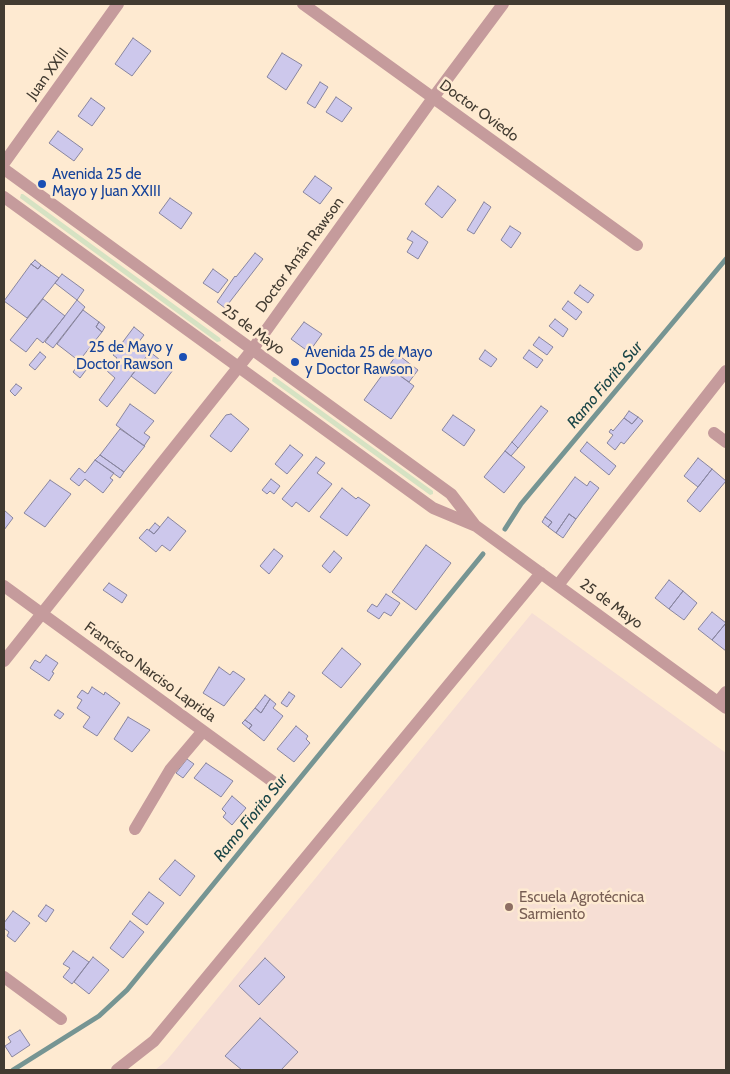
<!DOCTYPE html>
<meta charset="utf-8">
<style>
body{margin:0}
#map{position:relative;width:730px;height:1074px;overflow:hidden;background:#feead1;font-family:Cabin,sans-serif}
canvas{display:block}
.frame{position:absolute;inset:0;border:5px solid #423b31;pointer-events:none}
</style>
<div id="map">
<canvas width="730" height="1074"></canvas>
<div class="frame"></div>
</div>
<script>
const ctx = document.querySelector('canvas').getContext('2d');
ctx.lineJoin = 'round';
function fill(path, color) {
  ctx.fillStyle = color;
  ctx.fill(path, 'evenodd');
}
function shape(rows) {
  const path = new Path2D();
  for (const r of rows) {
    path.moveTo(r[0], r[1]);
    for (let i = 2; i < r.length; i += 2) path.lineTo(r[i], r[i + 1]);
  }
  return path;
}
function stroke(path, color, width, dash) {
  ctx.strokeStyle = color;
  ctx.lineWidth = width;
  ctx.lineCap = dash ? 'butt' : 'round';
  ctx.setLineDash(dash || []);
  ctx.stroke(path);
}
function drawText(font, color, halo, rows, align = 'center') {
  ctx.font = font + ' Cabin,sans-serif';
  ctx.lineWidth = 5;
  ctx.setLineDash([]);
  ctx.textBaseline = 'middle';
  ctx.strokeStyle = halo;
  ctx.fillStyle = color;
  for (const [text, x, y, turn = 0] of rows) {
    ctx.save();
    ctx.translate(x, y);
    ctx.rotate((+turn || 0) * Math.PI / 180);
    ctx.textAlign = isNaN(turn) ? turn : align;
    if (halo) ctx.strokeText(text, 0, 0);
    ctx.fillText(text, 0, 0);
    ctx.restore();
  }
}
fill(shape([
 [532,613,726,753,726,1070,155,1070,167,1060]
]), '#f6ded4');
fill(shape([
 [21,194,23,194,220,338,221,341,217,342,20,198],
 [273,377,275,377,433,491,433,494,430,495,272,381]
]), '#d6e2c3');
stroke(shape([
 [505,529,521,504,726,259],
 [13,1070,99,1016,127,990,483,554]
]), '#769593', 5);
const building = shape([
 [133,38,151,51,132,76,115,64,133,38],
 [282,53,302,65,286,90,267,77,282,53],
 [320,82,328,87,315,108,307,103,320,82],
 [336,97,352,108,342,122,326,112,336,97],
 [91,98,105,108,92,126,78,116,91,98],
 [58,131,83,149,74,161,49,143,58,131],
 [315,176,332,188,320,204,303,192,315,176],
 [438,186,456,200,442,218,425,204,438,186],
 [170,198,192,213,181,229,159,213,170,198],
 [484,202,491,207,474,234,467,230,484,202],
 [510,226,521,233,511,248,501,240,510,226],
 [412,231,428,242,418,259,407,252,413,242,407,239,412,231],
 [255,253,263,259,225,308,217,302,235,276,236,277,255,253],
 [35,260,41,265,38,269,31,264,35,260],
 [31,264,38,269,41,265,59,278,27,318,4,301,31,264],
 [213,269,228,280,218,293,203,283,213,269],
 [62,274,84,290,77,300,55,283,62,274],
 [580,285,594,295,588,303,574,293,580,285],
 [43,299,65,316,43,343,37,338,26,352,10,340,43,299],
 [77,300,85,307,53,348,45,342,77,300],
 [568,301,582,312,576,320,562,309,568,301],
 [83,310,99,322,96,327,102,332,79,361,57,344,83,310],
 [555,319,568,329,563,337,549,326,555,319],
 [99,322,105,327,102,332,96,327,99,322],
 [304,322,322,334,309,352,291,339,304,322],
 [134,327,144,335,138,343,150,352,107,407,99,400,115,378,107,371,117,358,113,355,134,327],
 [539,337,553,347,547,355,533,345,539,337],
 [485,350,497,359,491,367,479,359,485,350],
 [529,350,543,360,537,368,523,358,529,350],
 [40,352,46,357,35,370,29,365,40,352],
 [150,352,173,370,155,394,131,376,150,352],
 [397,354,418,370,409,382,388,367,397,354],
 [79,364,86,370,80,378,73,372,79,364],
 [388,367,414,386,391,419,364,400,388,367],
 [16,384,22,388,15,396,10,391,16,384],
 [130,404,154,421,144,433,150,437,144,446,116,425,130,404],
 [541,406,548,411,518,448,512,442,541,406],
 [629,411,638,417,632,424,624,418,629,411],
 [231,414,249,429,231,452,210,436,226,415,231,414],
 [453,415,475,430,464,446,442,430,453,415],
 [638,417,643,421,624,444,621,442,615,450,607,443,613,435,609,432,611,429,613,431,624,418,632,424,638,417],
 [120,429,145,446,124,472,100,455,120,429],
 [512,442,518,448,511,456,505,451,512,442],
 [587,442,616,466,609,475,580,451,587,442],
 [290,445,303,455,287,474,275,464,290,445],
 [505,451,525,467,504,493,484,477,505,451],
 [100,455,124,472,120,478,95,460,100,455],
 [316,457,325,463,317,473,332,484,309,512,296,502,292,507,282,499,316,457],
 [698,458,712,469,698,487,684,476,698,458],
 [95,460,114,473,110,478,113,480,103,493,85,479,79,486,70,479,79,468,85,473,95,460],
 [712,469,726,481,700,512,687,501,712,469],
 [575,477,587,486,590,481,599,488,576,519,569,514,556,533,548,527,552,522,545,517,575,477],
 [271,479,280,486,274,494,270,491,267,494,262,490,271,479],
 [50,480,71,494,45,527,24,513,50,480],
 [342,488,356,499,358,497,370,505,347,536,320,517,342,488],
 [4,510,13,518,4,530,4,510],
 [569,514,576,519,563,538,556,533,569,514],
 [168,517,186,531,170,551,162,545,156,552,139,538,147,529,154,534,168,517],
 [545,517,552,522,548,527,542,522,545,517],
 [155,523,160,527,154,534,149,530,155,523],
 [426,545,451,563,416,610,392,592,426,545],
 [274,549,283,556,269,574,260,566,274,549],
 [334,551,342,558,330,573,322,566,334,551],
 [669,580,683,591,669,609,655,598,669,580],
 [109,583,127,595,122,603,103,590,109,583],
 [683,591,697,603,684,620,669,609,683,591],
 [386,594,400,603,391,616,384,612,379,619,367,611,372,604,377,607,386,594],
 [712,612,726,623,712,640,698,629,712,612],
 [726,623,726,651,712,640,726,623],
 [342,648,361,664,341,688,322,673,342,648],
 [46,655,58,663,52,672,54,673,49,681,30,668,35,660,40,663,46,655],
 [219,667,230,675,233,671,245,679,224,706,203,693,219,667],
 [92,687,104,695,105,692,120,703,97,736,83,727,90,717,77,708,82,700,77,697,82,690,88,694,92,687],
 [289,692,295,696,287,707,281,703,289,692],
 [265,695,270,699,261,713,255,708,265,695],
 [270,699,276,704,273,708,283,716,264,741,249,729,252,725,245,720,255,708,261,713,270,699],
 [58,710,64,714,60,719,54,715,58,710],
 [128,717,150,730,132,752,114,739,128,717],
 [245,720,252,725,249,729,242,723,245,720],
 [296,726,308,736,306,739,310,743,294,762,277,749,296,726],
 [187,759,194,764,183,778,176,773,187,759],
 [206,763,233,781,221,797,194,778,206,763],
 [232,796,246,808,232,825,223,817,226,813,222,809,232,796],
 [175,860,195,876,180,896,159,879,175,860],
 [149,892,164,903,147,925,132,914,149,892],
 [46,905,54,910,46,922,38,916,46,905],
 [13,911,30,923,15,942,7,936,9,932,4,928,4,923,13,911],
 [130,921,144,932,123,958,110,948,130,921],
 [73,951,89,962,72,984,63,977,70,968,63,964,73,951],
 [93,957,109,970,89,994,74,982,93,957],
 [265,958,285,977,259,1005,239,986,265,958],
 [260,1018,298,1052,281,1070,242,1070,225,1056,260,1018],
 [20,1030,30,1045,12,1057,5,1046,11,1042,8,1037,20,1030]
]);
fill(building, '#cdc8ec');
stroke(building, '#88859f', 1);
stroke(shape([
 [303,4,637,245],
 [4,163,118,4],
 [4,169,451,494,474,524],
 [4,197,433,508,476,526,726,708],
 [714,433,726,442],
 [558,585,726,371],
 [4,586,276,784],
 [4,661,252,350,433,98,503,4],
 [718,702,726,692],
 [135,829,170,770,203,731],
 [4,977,61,1019],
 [117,1070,154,1041,541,573]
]), '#c59b9c', 12);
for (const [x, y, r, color] of [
 [42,184,5,"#1a4fb4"],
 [183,357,5,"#1a4fb4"],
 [295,362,5,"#1a4fb4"],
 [509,907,5,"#8d6e63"]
]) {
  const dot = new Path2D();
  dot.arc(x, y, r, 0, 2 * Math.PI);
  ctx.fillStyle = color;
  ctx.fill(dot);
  stroke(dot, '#feead1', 2);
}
drawText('15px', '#423b31', '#feead1', [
 ["Juan XXIII",48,74,-54],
 ["Doctor Oviedo",479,111,36],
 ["Doctor Amán Rawson",300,255,-54],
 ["25 de Mayo",253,330,36],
 ["25 de Mayo",611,604,36],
 ["Francisco Narciso Laprida",150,672,36]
]);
drawText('15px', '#164399', '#feead1', [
 ["Avenida 25 de",52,175],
 ["Mayo y Juan XXIII",52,192],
 ["25 de Mayo y",173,348,"right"],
 ["Doctor Rawson",173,365,"right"],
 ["Avenida 25 de Mayo",305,353],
 ["y Doctor Rawson",305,370]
], 'left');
drawText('15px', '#785e54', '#feead1', [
 ["Escuela Agrotécnica",519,898],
 ["Sarmiento",519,915]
], 'left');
drawText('italic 16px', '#194547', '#feead1', [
 ["Ramo Fiorito Sur",605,385,-50],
 ["Ramo Fiorito Sur",251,818,-51]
]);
</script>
